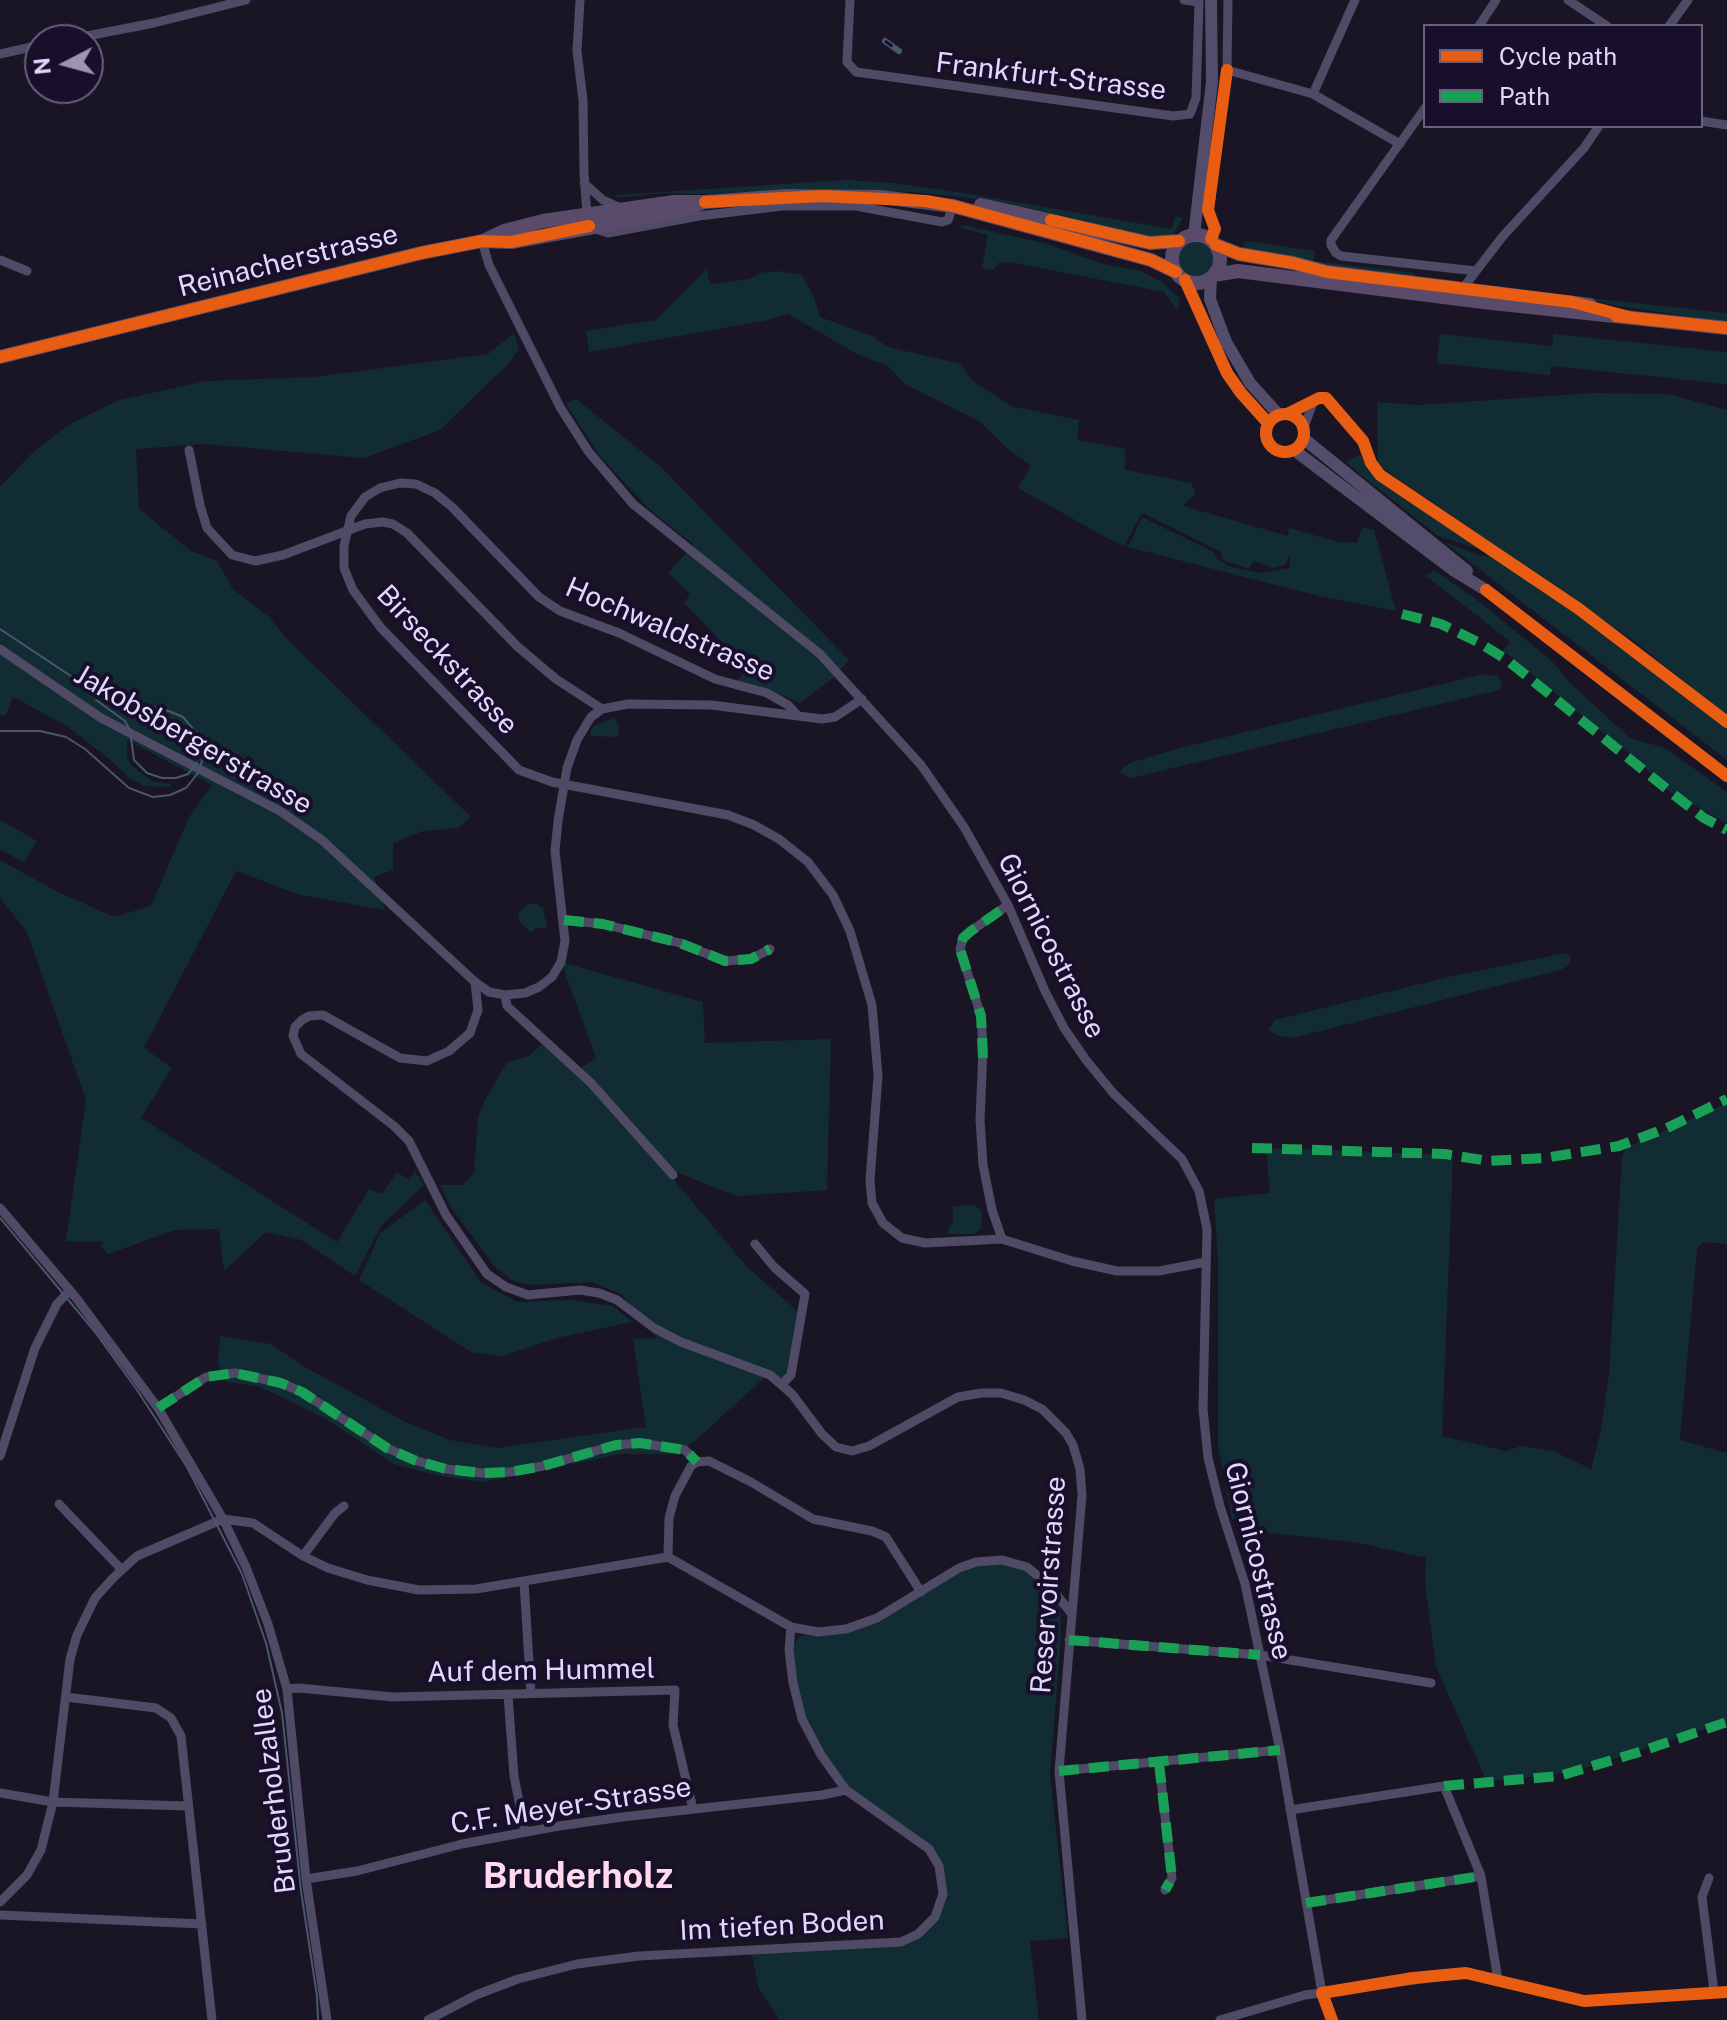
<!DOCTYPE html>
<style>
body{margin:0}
#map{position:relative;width:1727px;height:2020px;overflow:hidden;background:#1a1524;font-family:"Public Sans",sans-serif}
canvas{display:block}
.legend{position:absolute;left:1423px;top:24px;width:280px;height:104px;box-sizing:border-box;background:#180f2a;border:2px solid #695f7f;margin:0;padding:10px 14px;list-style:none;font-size:24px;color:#e2d8ff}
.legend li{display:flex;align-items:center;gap:16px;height:40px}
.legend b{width:40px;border:2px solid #695f7f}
.north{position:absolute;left:24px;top:24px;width:80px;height:80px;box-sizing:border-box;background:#180f2a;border:2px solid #695f7f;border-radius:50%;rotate:264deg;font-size:22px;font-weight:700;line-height:32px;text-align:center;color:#e2d8ff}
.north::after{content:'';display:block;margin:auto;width:28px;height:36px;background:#9c94b2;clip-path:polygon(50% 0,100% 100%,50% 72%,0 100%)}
</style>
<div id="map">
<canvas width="1727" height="2020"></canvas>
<ul class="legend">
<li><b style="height:10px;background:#e95d12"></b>Cycle path</li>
<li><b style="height:10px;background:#1a9f57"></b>Path</li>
</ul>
<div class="north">N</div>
</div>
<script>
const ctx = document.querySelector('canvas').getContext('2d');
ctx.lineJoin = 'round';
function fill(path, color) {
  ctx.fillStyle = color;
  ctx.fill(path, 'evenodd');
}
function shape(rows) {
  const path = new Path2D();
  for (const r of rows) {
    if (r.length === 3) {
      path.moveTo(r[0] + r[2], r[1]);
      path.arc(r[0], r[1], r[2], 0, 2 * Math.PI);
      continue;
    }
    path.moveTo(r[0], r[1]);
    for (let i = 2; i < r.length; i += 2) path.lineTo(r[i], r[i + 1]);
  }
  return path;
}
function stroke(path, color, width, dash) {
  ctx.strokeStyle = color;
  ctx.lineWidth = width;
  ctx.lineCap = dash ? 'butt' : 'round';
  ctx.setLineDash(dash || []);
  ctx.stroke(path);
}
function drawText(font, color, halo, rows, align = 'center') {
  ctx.font = font + ' "Public Sans",sans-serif';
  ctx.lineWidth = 8;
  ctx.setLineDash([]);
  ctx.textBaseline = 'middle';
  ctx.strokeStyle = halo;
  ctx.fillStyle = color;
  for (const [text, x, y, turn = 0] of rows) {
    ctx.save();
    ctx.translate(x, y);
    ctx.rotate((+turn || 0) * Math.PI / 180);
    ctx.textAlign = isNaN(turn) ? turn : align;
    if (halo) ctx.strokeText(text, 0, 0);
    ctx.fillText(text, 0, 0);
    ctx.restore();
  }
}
fill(shape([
 [846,180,893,183,963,193,1172,229,1175,216,1183,218,1173,235,1155,238,980,199,914,192,802,189,699,194,665,193,616,198,616,195],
 [963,225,1048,244,1100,263,1140,271,1162,282,1180,299,1178,311,1164,292,1009,262,998,263,994,270,982,268,988,235,958,227],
 [1247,241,1315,251,1314,261,1415,273,1415,278,1328,267,1243,250,1244,243],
 [1196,259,17],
 [707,269,710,284,750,279,759,273,777,271,802,275,814,297,820,317,872,336,888,347,961,364,973,381,1011,406,1079,420,1077,440,1125,449,1125,470,1192,483,1195,495,1183,505,1190,508,1288,536,1289,528,1338,542,1357,543,1362,527,1374,530,1396,611,1319,596,1128,547,1142,517,1214,552,1217,559,1231,567,1261,573,1290,568,1289,554,1286,564,1274,568,1253,561,1249,569,1222,560,1221,552,1142,513,1124,546,1109,539,1018,488,1031,466,1006,447,979,421,905,384,888,366,859,355,788,314,768,320,589,352,586,331,656,320],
 [1580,297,1727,313,1727,322,1618,306],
 [514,333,519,349,508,364,440,430,364,458,204,444,136,449,139,509,191,551,217,561,233,589,268,616,289,641,471,817,458,828,423,831,393,843,393,870,374,877,385,910,300,895,236,871,144,1048,172,1068,141,1118,337,1242,369,1189,382,1194,397,1172,409,1180,415,1171,424,1185,382,1225,355,1276,301,1240,266,1232,224,1271,219,1229,175,1230,108,1254,101,1247,103,1242,66,1241,86,1100,27,932,0,898,0,860,58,892,114,917,151,906,189,817,212,785,127,740,127,757,132,766,152,781,171,784,170,787,144,786,128,777,114,763,67,726,13,697,6,715,0,715,0,487,34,451,70,424,119,400,207,381,315,377,488,354],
 [1440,334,1552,346,1554,334,1727,352,1727,384,1551,366,1550,375,1437,363],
 [1594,393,1668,394,1727,410,1727,716,1634,641,1378,465,1377,402,1419,405],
 [576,399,661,467,849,660,833,678,800,703,772,691,738,682,746,667,684,603,690,594,668,573,694,545,651,511,598,454,566,403],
 [1360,455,1376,478,1485,551,1438,536,1345,462],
 [1444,542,1481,556,1492,556,1597,626,1651,667,1727,726,1727,760],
 [1434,570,1473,597,1552,661,1571,684,1630,738,1665,748,1727,792,1727,823,1670,792,1639,762,1503,650,1511,642,1426,576],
 [1483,674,1498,676,1502,683,1499,690,1131,778,1119,772,1130,763,1176,749],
 [615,717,619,729,617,737,591,736,590,731,594,726],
 [0,820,37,841,24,863,0,849],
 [534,903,543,908,547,928,536,928,531,933,520,922,518,914,526,905],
 [1565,953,1571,957,1568,966,1560,970,1293,1038,1279,1036,1268,1030,1275,1020,1448,977],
 [561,962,703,1002,705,1043,831,1039,827,1190,737,1196,673,1171,580,1068,596,1058],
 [542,1044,586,1084,665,1169,747,1267,802,1315,791,1375,782,1384,765,1377,695,1441,676,1454,621,1454,483,1482,435,1475,394,1464,326,1419,271,1392,257,1386,226,1382,218,1363,220,1336,271,1344,305,1367,407,1423,450,1440,497,1448,646,1427,633,1339,657,1338,621,1294,592,1282,531,1285,513,1281,494,1266,449,1204,440,1185,462,1185,474,1173,478,1117,485,1100,507,1062,529,1056],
 [1727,1103,1727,1244,1703,1242,1697,1249,1680,1440,1727,1453,1727,1722,1573,1772,1487,1782,1436,1667,1425,1583,1426,1558,1354,1542,1269,1533,1232,1519,1218,1446,1218,1260,1214,1199,1270,1193,1266,1148,1453,1155,1442,1436,1506,1451,1521,1446,1553,1451,1591,1469,1600,1435,1609,1375,1622,1157,1626,1148],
 [425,1200,481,1282,517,1302,569,1300,613,1306,632,1322,557,1338,503,1356,471,1352,359,1280,380,1233],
 [975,1205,982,1211,981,1228,974,1234,948,1234,949,1226,953,1224,953,1206],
 [1002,1560,1027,1567,1060,1601,1061,1636,1050,1775,1068,1938,1030,1941,1039,2020,780,2020,759,1989,751,1951,901,1942,935,1917,943,1894,939,1866,929,1849,846,1790,802,1719,789,1650,800,1636,877,1618,959,1568]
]), '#122c33');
stroke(shape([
 [580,0,577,51,583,100,584,173,587,214],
 [850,0,847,62,856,72,1173,116,1190,114,1196,98,1199,2,1184,0],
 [1568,0,1607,26],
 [1479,26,1496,0],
 [1669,26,1688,0],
 [66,40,154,23,246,0],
 [0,54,40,45],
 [1227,70,1313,94,1400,144],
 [1313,94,1355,0],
 [1425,108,1331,240,1331,245,1336,253,1341,256,1476,271],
 [1701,121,1727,125],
 [584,183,603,200,621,208],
 [1209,214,1227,70,1228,0],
 [592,228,608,233,699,216,782,206,856,206,942,222,948,220,953,206],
 [482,241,489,265,560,407,588,451,633,504,820,654,921,765,964,827,1008,905,1045,991,1064,1028,1086,1060,1114,1094,1182,1159,1199,1191,1207,1229,1203,1409,1208,1458,1220,1506,1245,1584,1280,1750,1322,1993,1332,2020],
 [0,260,27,271],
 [1460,292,1503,236,1584,148,1599,126],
 [1289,413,1319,398,1326,398,1363,441,1371,463,1380,475,1579,609,1727,722],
 [1304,427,1313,403],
 [189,450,200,505,207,528,232,555,255,561,283,555,365,524,382,522,393,524,407,533,518,647,556,679,602,709],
 [0,649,101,718,280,811,322,840,475,982,489,992,505,995,525,993,539,987,552,977,561,962,565,941,555,851,558,821,567,768,577,740,591,717,602,709,628,704,711,705,822,719,835,717,862,699],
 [798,716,788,705,767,693,715,679,619,633,560,611,539,597,452,507,435,493,416,484,400,483,380,488,365,497,351,516,344,546,344,568,353,590,381,628,519,770,552,782,728,815,754,825,779,839,808,862,833,895,850,931,872,1005,878,1076,870,1180,872,1203,883,1223,902,1238,925,1243,1002,1239,1072,1261,1117,1271,1159,1271,1206,1262],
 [564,920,603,924,680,943,725,961,751,959,770,949],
 [475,982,478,1010,470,1033,449,1051,427,1061,400,1058,323,1015,309,1016,302,1020,295,1027,293,1036,301,1054,394,1126,409,1141,446,1215,487,1274,506,1287,528,1295,580,1290,599,1293,617,1300,654,1328,681,1342,770,1375,792,1394,822,1434,836,1447,852,1451,869,1446,958,1397,982,1393,1001,1393,1024,1400,1042,1409,1066,1433,1073,1445,1080,1469,1082,1495,1059,1771,1082,2020],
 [505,995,507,1006,591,1083,673,1175],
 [0,1208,77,1299,158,1408,223,1519,246,1567,268,1624,287,1689,306,1879,327,2020],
 [1002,1239,992,1210,983,1165,980,1120,983,1048,981,1016,960,949,963,938,971,931,1008,905],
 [755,1244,774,1267,805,1294,791,1375,782,1384],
 [158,1408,206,1377,235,1373,281,1383,302,1392,387,1448,414,1460,446,1469,482,1473,510,1472,543,1466,616,1445,640,1443,685,1450,697,1462],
 [0,1456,35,1348,57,1304,70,1290],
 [59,1504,122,1570],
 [303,1556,335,1513,344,1506],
 [668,1557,669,1518,675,1496,691,1466,697,1462,709,1461,751,1482,813,1519,872,1531,886,1537,921,1592],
 [524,1582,531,1694],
 [1069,1640,1260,1655,1431,1683],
 [287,1689,299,1688,393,1697,675,1690,673,1725,693,1809],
 [508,1695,514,1776,525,1832],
 [66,1697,156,1708,171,1718,181,1736,212,2020],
 [1159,1763,1172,1878,1165,1890],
 [1059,1771,1280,1750],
 [0,1793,53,1802,188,1806],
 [1290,1810,1444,1786,1481,1876,1498,1980],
 [1709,1878,1702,1897,1714,1991],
 [306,1879,357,1871,462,1844,559,1826,622,1817,822,1795,846,1790],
 [0,1902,27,1875,41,1850,53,1802,70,1659,77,1635,95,1598,113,1578,137,1556,223,1519,253,1523,303,1556,328,1568,367,1580,419,1590,476,1589,668,1557,791,1627,818,1632,846,1629,877,1618,959,1568,976,1562,1002,1560,1027,1567,1049,1585,1071,1613],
 [1306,1903,1481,1876],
 [0,1915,202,1924],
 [428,2020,476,1995,518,1979,577,1964,639,1956,901,1942,918,1934,935,1917,943,1894,939,1866,929,1849,846,1790,821,1755,802,1719,793,1683,789,1650,791,1627],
 [1220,2020,1305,1995,1466,1973,1584,2001,1723,1992]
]), '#4f4a65', 9);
stroke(shape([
 [1194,235,1212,82,1211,0],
 [1211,278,1210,299,1226,342,1250,383,1278,414],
 [1185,280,1227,373,1241,393,1268,423],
 [1285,433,19],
 [1303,438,1467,571],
 [1294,450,1453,570,1486,590,1727,776]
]), '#534c6b', 12);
stroke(shape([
 [981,205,1150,243,1179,241],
 [1196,259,24],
 [485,240,504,231,543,221,674,202,705,202,786,196,881,197,953,206,1151,260,1176,272],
 [1216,245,1239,254,1293,263,1327,272,1590,305],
 [1214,275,1238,271,1483,302,1727,328],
 [0,357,421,253,482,241,511,242,677,212,705,202]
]), '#5a4b6a', 14);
stroke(shape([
 [0,629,98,694,166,710,183,717,199,736,203,758,198,773,186,788,170,795,153,797,129,788,85,749,66,737,40,731,0,731],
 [96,700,125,721,130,730,134,760,147,773,162,778,176,778,188,774,197,763],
 [0,1218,95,1332,137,1390,187,1467,242,1574,266,1643,282,1713,301,1891,317,1996,318,2020]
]), '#48576f', 2);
const rail = shape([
 [885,41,899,51]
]);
stroke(rail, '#48576f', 6);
stroke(rail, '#180f2a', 3, [9]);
stroke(shape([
 [1402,614,1441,624,1478,642,1507,660,1673,794,1704,818,1727,830],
 [564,920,603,924,680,943,725,961,751,959,770,949],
 [983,1058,981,1016,960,949,963,938,971,931,1008,905],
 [1252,1148,1445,1154,1488,1161,1544,1158,1619,1146,1667,1128,1727,1099],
 [158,1408,206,1377,235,1373,281,1383,302,1392,387,1448,414,1460,446,1469,482,1473,510,1472,543,1466,616,1445,640,1443,685,1450,697,1462],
 [1069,1640,1260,1655],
 [1159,1763,1172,1878,1165,1890],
 [1059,1771,1280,1750],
 [1444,1786,1559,1776,1636,1753,1727,1722],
 [1306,1903,1481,1876]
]), '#1a9f57', 10, [20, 10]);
stroke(shape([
 [705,202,822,196,926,201,953,206,1049,232,1151,260,1176,272],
 [1051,220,1150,243,1179,241],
 [1211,239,1215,229,1208,210,1227,70],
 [1216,245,1239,254,1293,263,1327,272,1572,302,1629,317],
 [1185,280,1227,373,1241,393,1268,423],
 [1616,316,1727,328],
 [0,357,421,253,482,241,511,242,589,226],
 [1289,413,1319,398,1326,398,1363,441,1371,463,1380,475,1579,609,1727,722],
 [1285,433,19],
 [1486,590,1727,776],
 [1332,2020,1322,1993,1413,1978,1466,1973,1584,2001,1727,1992]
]), '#e95d12', 12);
drawText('28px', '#e2d8ff', '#180f2a', [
 ["Frankfurt-Strasse",1051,77,7],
 ["Reinacherstrasse",288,261,-14],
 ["Hochwaldstrasse",670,630,23],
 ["Birseckstrasse",447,660,47],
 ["Jakobsbergerstrasse",193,740,30],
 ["Giornicostrasse",1051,946,63],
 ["Giornicostrasse",1258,1561,76],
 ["Reservoirstrasse",1049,1585,-86],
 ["Auf dem Hummel",541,1671,-1],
 ["Bruderholzallee",274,1791,-97],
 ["C.F. Meyer-Strasse",571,1806,-9],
 ["Im tiefen Boden",782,1926,-3]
]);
drawText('bold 36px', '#ffdaec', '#180f2a', [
 ["Bruderholz",578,1877]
]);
</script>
